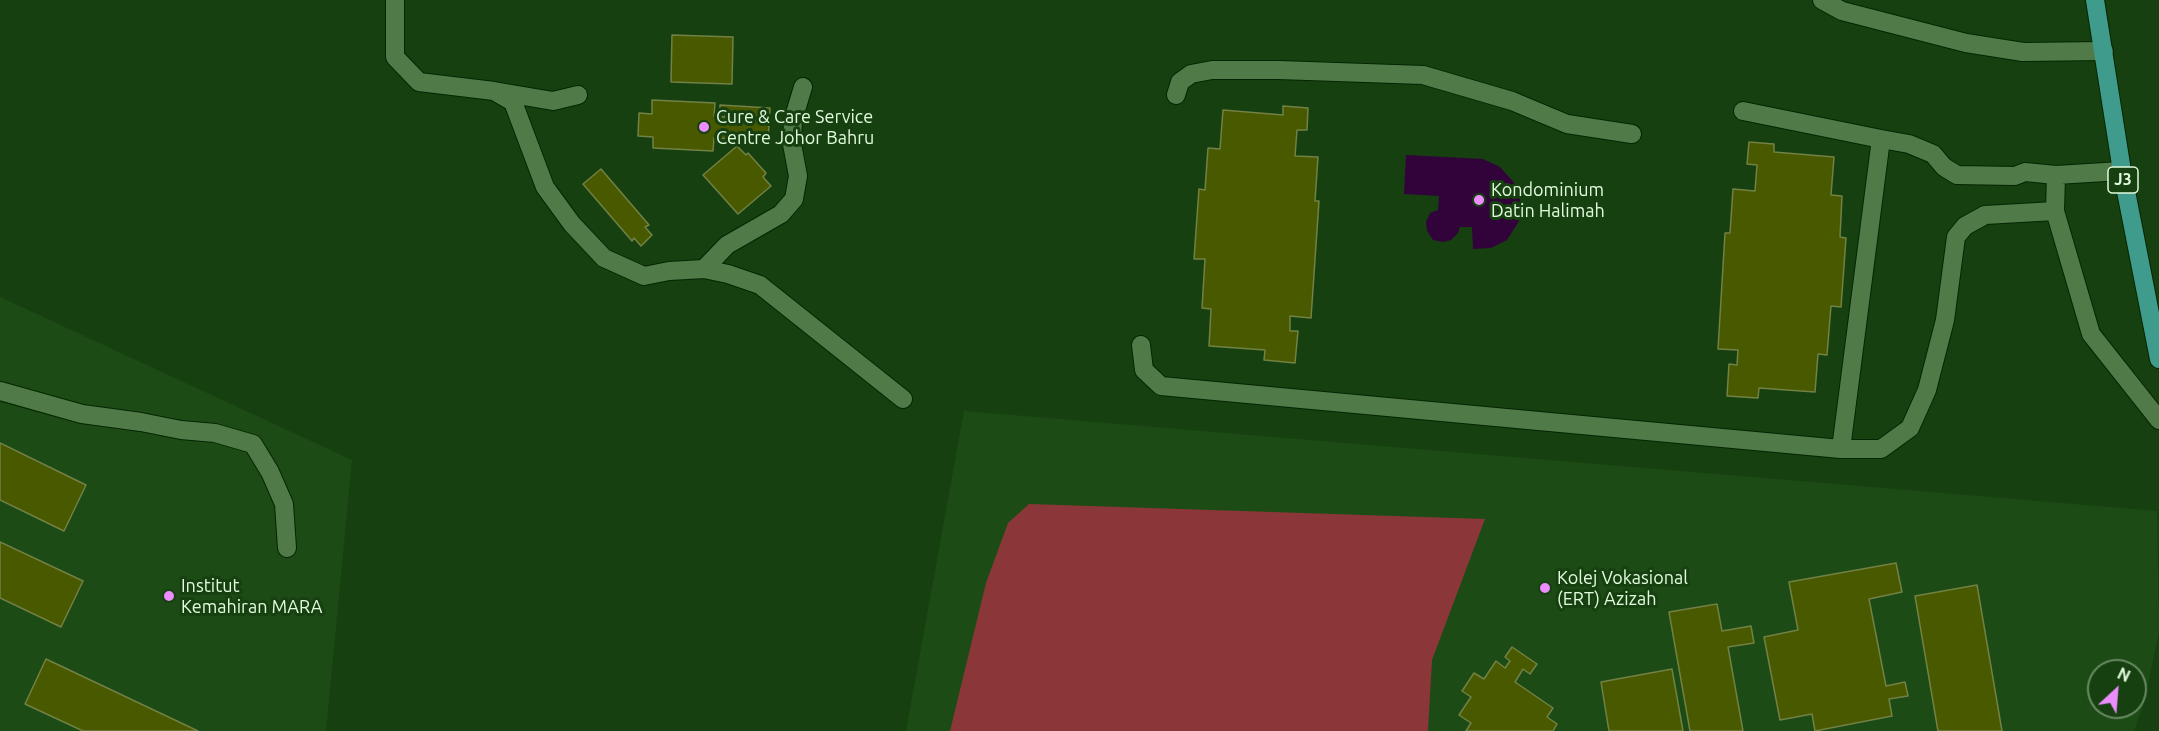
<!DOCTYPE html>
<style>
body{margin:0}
#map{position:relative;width:2159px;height:731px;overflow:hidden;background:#174011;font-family:Ubuntu,sans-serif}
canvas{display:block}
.north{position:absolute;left:2087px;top:659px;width:60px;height:60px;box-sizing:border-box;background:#174011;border:2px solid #688a63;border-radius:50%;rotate:26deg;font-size:16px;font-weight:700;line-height:24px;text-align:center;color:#e2fade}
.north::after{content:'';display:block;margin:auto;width:21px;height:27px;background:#eb8dfc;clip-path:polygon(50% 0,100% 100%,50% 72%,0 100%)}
</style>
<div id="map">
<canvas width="2159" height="731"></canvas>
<div class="north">N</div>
</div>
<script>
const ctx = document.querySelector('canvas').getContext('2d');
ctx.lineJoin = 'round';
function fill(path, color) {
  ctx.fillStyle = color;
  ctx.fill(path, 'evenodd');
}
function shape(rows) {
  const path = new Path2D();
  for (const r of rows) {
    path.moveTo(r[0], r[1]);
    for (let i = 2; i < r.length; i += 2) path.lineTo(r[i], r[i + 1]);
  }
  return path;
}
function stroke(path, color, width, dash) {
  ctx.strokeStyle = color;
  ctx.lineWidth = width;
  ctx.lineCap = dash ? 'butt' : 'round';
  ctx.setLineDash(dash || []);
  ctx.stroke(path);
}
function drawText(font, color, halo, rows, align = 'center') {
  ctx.font = font + ' Ubuntu,sans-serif';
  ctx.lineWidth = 6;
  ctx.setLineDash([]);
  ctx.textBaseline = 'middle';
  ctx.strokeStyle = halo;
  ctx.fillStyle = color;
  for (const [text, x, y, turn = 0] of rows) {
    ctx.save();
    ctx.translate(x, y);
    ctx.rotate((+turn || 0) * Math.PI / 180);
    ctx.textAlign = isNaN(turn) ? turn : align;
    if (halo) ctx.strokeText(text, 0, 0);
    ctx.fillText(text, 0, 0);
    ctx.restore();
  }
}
fill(shape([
 [0,297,352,460,326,731,0,731],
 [964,411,2157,511,2159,632,2144,703,2134,731,906,731],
 [2099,671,2135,671,2135,707,2099,707]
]), '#1d4b15');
fill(shape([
 [1029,504,1485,519,1432,660,1428,731,950,731,986,583,1008,523]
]), '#8b3739');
fill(shape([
 [1406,155,1483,159,1500,167,1517,186,1521,205,1519,221,1507,240,1491,248,1473,249,1472,227,1460,227,1458,233,1451,240,1443,242,1433,240,1427,231,1426,222,1430,213,1438,210,1439,196,1404,194]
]), '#32033a');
const building = shape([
 [672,35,733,37,732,84,671,82,672,35],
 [652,100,715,103,714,116,725,117,726,111,720,111,720,105,770,108,768,141,714,138,713,151,653,148,653,137,638,136,639,113,652,114,652,100],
 [1283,106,1308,108,1307,130,1297,130,1295,156,1318,157,1315,201,1319,201,1311,318,1290,316,1290,331,1298,331,1295,363,1264,360,1265,350,1209,346,1211,309,1202,308,1205,259,1194,259,1199,189,1205,190,1208,148,1220,149,1223,110,1283,115,1283,106],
 [1749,142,1774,144,1774,152,1834,157,1831,195,1842,196,1840,237,1846,238,1841,307,1831,306,1827,355,1818,354,1815,392,1759,388,1758,398,1727,396,1729,364,1737,365,1738,350,1718,349,1725,233,1730,233,1733,189,1755,191,1757,165,1747,164,1749,142],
 [737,146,746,155,748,153,766,173,763,177,771,186,738,214,703,175,737,146],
 [601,169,649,225,645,227,652,235,641,246,634,238,632,241,583,184,601,169],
 [0,443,86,485,64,531,0,500,0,443],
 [0,542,83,581,61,627,0,598,0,542],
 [1896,563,1902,592,1869,599,1886,686,1905,682,1908,696,1889,699,1892,716,1815,731,1812,714,1780,720,1764,637,1798,630,1789,582,1896,563],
 [1977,585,2002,731,1938,731,1915,596,1977,585],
 [1717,604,1722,631,1751,626,1754,643,1728,647,1743,731,1690,731,1669,612,1717,604],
 [1512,647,1537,664,1530,674,1523,669,1515,682,1553,708,1547,717,1557,724,1553,731,1466,731,1471,723,1459,715,1471,697,1462,691,1474,673,1484,679,1496,661,1505,668,1510,661,1505,657,1512,647],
 [46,659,198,731,83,731,25,704,46,659],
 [1672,669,1683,731,1609,731,1601,682,1672,669]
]);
fill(building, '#485900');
stroke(building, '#728144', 1.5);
const service = shape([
 [395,0,395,57,419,82,494,91,553,101,578,95],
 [1822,0,1842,11,1966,43,2023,52,2104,51],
 [494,91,513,102,545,187,572,224,604,258,644,276,669,271,704,269,728,274,760,285,903,399],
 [1176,95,1180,82,1191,74,1212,70,1279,70,1423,75,1512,101,1567,124,1632,134],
 [1743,111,1881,139],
 [2056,175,2055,211,2091,334,2159,420],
 [704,269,727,245,781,214,794,199,798,176,792,144,793,120,803,87],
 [1141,345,1144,370,1161,386,1841,449,1881,449,1910,428,1927,390,1945,320,1956,237,1965,226,1985,215,2055,211],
 [0,391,82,414,141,422,181,430,215,433,253,444,270,472,284,504,287,548],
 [1841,449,1881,139,1909,144,1933,154,1944,167,1957,175,2015,176,2025,172,2056,175,2122,171]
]);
const primary = shape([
 [2095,0,2122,171,2159,359]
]);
stroke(service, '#052502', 20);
stroke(primary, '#052502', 20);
stroke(service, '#507b49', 18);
stroke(primary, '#3f9b8c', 18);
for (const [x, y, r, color] of [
 [704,127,6,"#eb8dfc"],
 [1479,200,6,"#eb8dfc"],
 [1545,588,6,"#eb8dfc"],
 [169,596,6,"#eb8dfc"]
]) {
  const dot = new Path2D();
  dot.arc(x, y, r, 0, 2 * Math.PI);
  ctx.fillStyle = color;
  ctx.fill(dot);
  stroke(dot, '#174011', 2);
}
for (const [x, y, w] of [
 [2123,180,30]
]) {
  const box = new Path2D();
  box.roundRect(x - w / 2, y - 13, w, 26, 4.5);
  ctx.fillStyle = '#174011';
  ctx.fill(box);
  stroke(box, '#e2fade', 1.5);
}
drawText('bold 16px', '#e2fade', null, [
 ["J3",2123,180]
]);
drawText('18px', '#e2fade', '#174011', [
 ["Cure & Care Service",716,117],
 ["Centre Johor Bahru",716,138],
 ["Kondominium",1491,190],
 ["Datin Halimah",1491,211],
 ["Kolej Vokasional",1557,578],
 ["(ERT) Azizah",1557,599],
 ["Institut",181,586],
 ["Kemahiran MARA",181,607]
], 'left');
</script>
